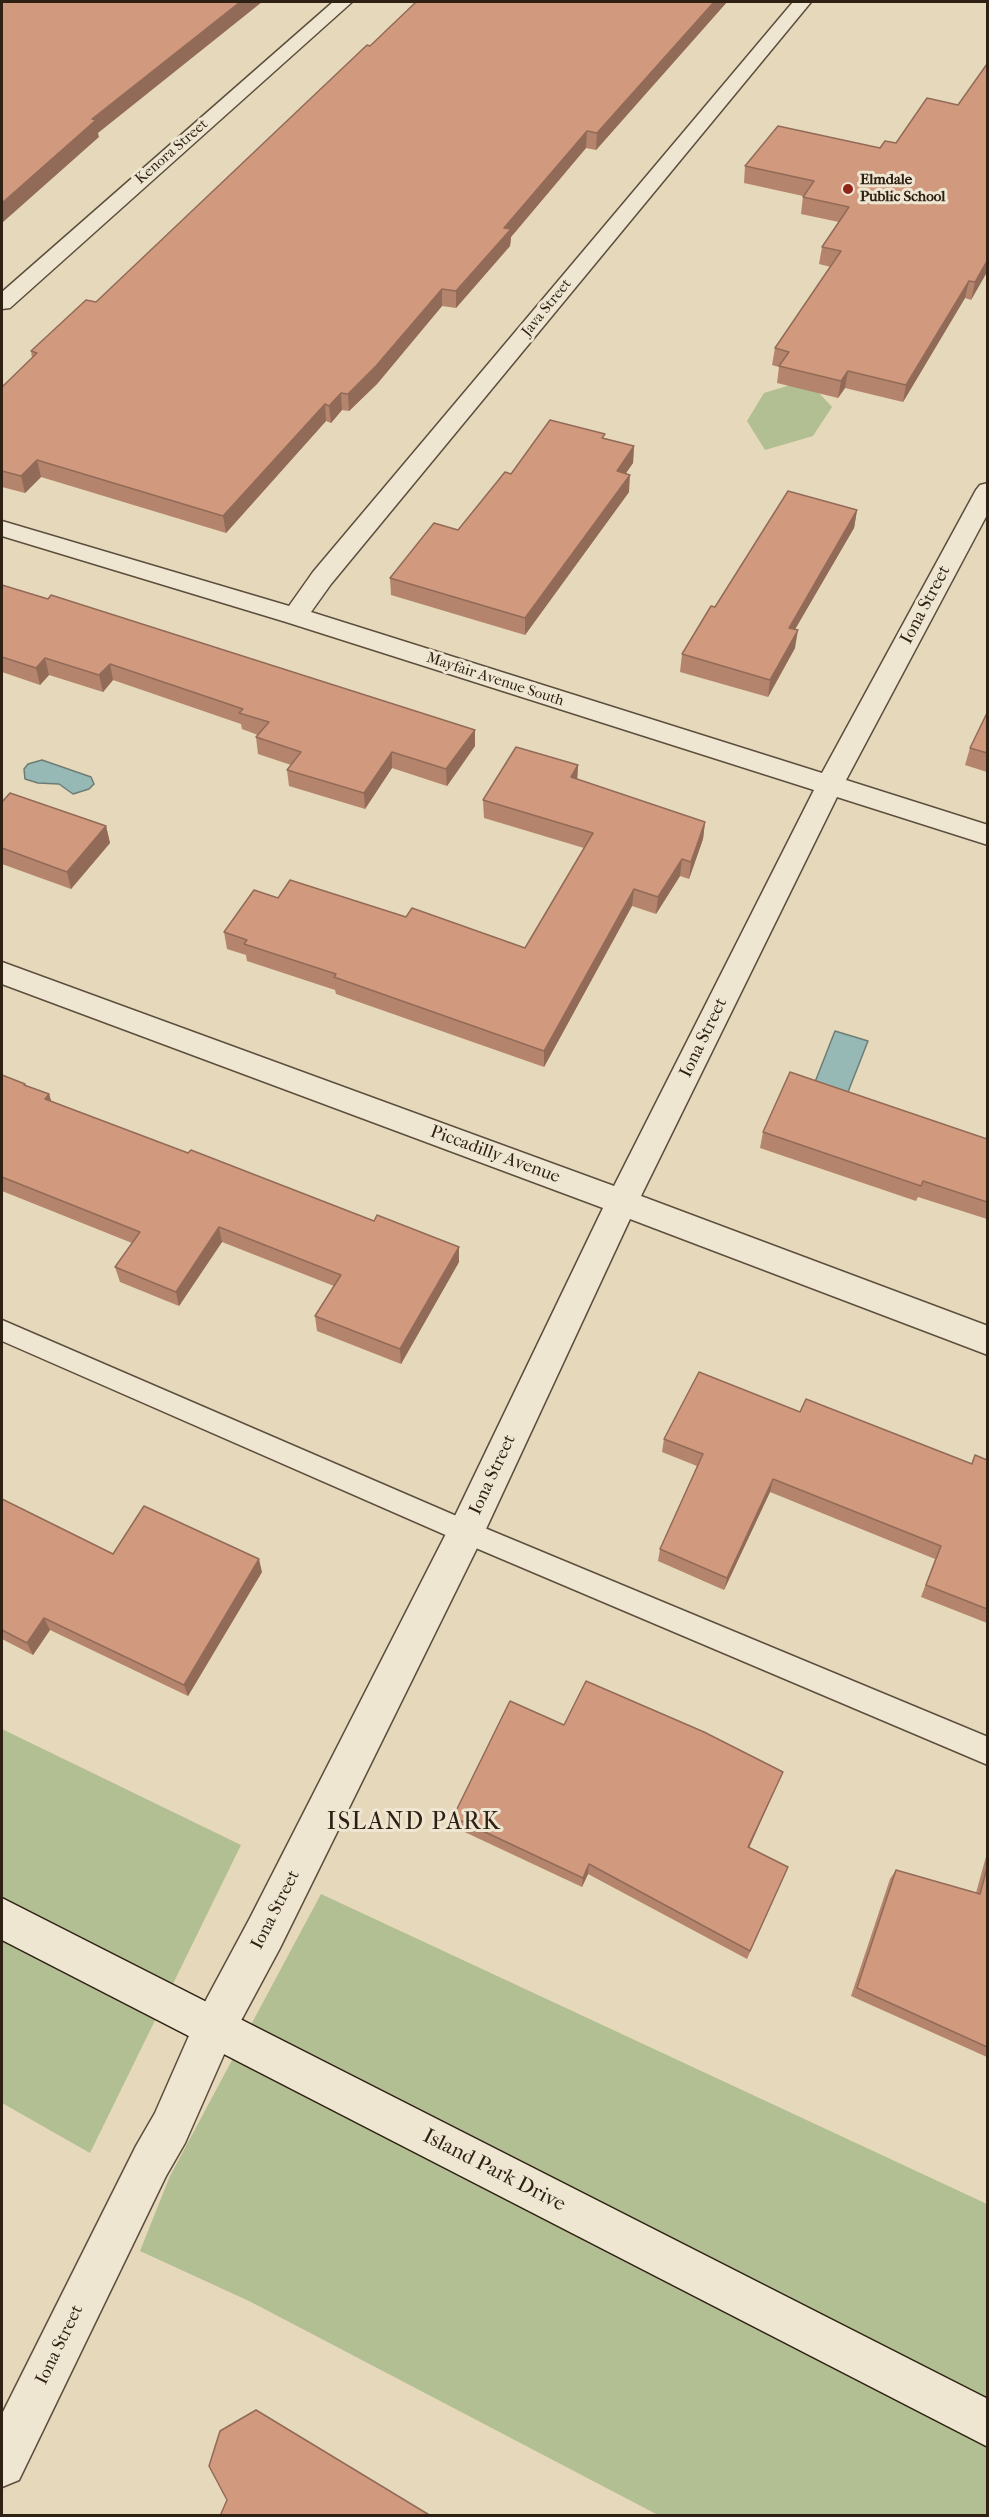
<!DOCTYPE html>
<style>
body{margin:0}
#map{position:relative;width:989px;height:2517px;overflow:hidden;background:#e6d8ba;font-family:"IM FELL French Canon",serif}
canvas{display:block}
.frame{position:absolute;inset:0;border:3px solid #2e2013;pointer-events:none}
</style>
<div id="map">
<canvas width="989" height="2517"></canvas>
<div class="frame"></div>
</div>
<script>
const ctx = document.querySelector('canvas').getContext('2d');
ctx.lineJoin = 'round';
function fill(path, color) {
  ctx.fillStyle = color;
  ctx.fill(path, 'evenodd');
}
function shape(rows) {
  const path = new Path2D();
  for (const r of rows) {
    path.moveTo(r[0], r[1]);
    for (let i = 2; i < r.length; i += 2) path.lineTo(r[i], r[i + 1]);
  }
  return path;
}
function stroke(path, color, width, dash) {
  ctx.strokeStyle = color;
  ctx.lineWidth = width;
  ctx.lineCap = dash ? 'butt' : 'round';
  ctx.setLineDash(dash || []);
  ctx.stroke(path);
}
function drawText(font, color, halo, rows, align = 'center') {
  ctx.font = font + ' "IM FELL French Canon",serif';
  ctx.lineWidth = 6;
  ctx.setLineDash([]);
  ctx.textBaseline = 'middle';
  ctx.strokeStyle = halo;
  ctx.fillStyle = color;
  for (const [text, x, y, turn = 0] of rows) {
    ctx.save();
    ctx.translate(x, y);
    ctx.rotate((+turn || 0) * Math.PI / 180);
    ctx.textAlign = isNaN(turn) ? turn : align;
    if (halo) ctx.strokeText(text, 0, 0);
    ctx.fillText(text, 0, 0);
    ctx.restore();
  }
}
fill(shape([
 [807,380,832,407,813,436,765,450,747,421,764,393],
 [2,1729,241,1845,90,2153,2,2103],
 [321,1894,987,2204,987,2515,658,2515,251,2302,140,2251,170,2176]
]), '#b2bf92');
const water = shape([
 [42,760,91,777,94,784,89,789,73,794,59,784,38,783,25,779,24,769,28,764,42,760],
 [835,1031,868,1041,848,1092,815,1082,835,1031]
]);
fill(water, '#97b9b6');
stroke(water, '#6d7c75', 1.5);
const lane = shape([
 [2,1320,475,1524,988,1737,988,1765,457,1540,2,1341,2,1320]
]);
const street = shape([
 [333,2,352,2,10,308,2,309,2,292,333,2],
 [793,2,811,2,331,584,311,612,822,773,976,490,980,485,988,483,988,513,846,780,988,825,988,845,837,797,641,1196,988,1326,988,1355,630,1219,479,1544,280,1948,229,2043,185,2143,166,2176,19,2480,2,2487,2,2414,136,2146,155,2113,199,2013,250,1918,453,1520,603,1208,2,984,2,962,614,1186,814,790,286,622,2,536,2,521,289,606,313,572,793,2]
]);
const secondary = shape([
 [2,1898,988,2399,988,2447,2,1940,2,1898]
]);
stroke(lane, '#5c4e3d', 3);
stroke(street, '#5c4e3d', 3);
stroke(secondary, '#2e2013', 3);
fill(lane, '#efe6d2');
fill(street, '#efe6d2');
fill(secondary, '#efe6d2');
fill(shape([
 [727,2,596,150,586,148,511,237,510,246,456,308,442,306,377,384,349,411,342,410,331,423,326,421,226,533,41,477,25,493,2,487,2,387,32,358,31,351,96,302,370,46],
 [958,105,987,272,971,300,965,298,903,402,845,388,838,398,777,383,779,367,772,365,775,348,831,267,819,264,822,247,839,222,801,214,803,196,744,183,745,166,880,148,896,143],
 [605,438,634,446,633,463,625,474,629,492,525,635,391,595,390,578,458,530,511,474],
 [857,510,854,528,795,629,795,648,768,697,680,672,682,654,715,607],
 [2,585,475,730,475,746,447,786,392,768,365,809,289,786,287,770,291,765,258,754,256,737,258,735,242,729,241,724,113,680,103,692,49,675,40,685,2,672],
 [987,713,987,772,965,765,970,748],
 [578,765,577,779,705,822,703,839,689,879,680,876,656,914,632,906,544,1067,336,994,335,990,247,961,246,955,227,949,224,932,278,898,406,917,525,948,584,848,484,818,483,800],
 [2,802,106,826,110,843,71,889,2,864],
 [2,1075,25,1084,26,1086,49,1094,51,1101,459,1262,401,1364,317,1331,315,1316,334,1286,222,1242,179,1306,120,1282,115,1267,132,1243,2,1191],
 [763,1132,987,1139,987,1219,918,1197,916,1201,760,1148],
 [800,1412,971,1464,975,1455,987,1460,987,1623,921,1597,935,1559,770,1492,724,1590,658,1561,660,1549,697,1466,662,1452,664,1439],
 [2,1499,113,1554,262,1572,188,1696,50,1630,33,1655,2,1639],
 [564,1725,783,1772,749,1847,788,1867,747,1959,588,1874,582,1887,454,1827,453,1817],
 [987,1853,987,2057,851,1996,890,1879,896,1870,976,1893]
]), '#b4846c');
fill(shape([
 [240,2,262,2,98,133,99,137,2,223,2,203,92,119],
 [714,2,727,2,596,150,597,133],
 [587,131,586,148,511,237,510,246,456,308,456,291,504,228],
 [987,261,987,272,971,300,975,282],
 [969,281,965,298,903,402,906,385],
 [442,289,442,306,377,384,349,411,348,394],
 [848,371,845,388,838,398,841,381],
 [341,393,342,410,331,423,329,406],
 [325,404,326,421,226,533,223,516],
 [634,446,633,463,616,488,617,471],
 [37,460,41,477,25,493,21,476],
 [630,475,629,492,525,635,525,618],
 [857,510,854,528,786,645,789,628],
 [798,630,795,648,768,697,770,680],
 [45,658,49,675,40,685,36,668],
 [110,664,113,680,103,692,99,675],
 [475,730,475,746,447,786,446,769],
 [392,752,392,768,365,809,364,793],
 [578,765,577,783,571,777],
 [705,822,703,839,689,879,691,862],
 [106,826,110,843,71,889,67,872],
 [682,859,680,876,656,914,658,897],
 [634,889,632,906,544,1067,544,1051],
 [49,1094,54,1110,45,1099],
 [219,1227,222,1242,179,1306,176,1292],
 [459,1247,459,1262,401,1364,400,1349],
 [773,1479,770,1492,724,1590,727,1578],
 [259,1559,262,1572,188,1696,184,1685],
 [44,1618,50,1630,33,1655,27,1643],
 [783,1772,778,1783,745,1857,748,1847],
 [589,1864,588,1874,582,1887,583,1878]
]), '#926b58');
const building = shape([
 [2,2,240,2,92,119,96,120,2,203,2,2],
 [416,2,714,2,597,133,587,131,504,228,511,229,456,291,442,289,376,366,348,394,341,393,329,406,325,404,223,516,37,460,21,476,2,471,2,387,37,353,31,351,86,300,96,302,367,45,370,46,416,2],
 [987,64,987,261,975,282,969,281,906,385,848,371,841,381,779,366,789,352,775,348,841,251,822,247,849,207,803,197,814,181,745,166,778,126,880,148,885,141,896,143,927,98,958,105,987,64],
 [550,420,605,434,602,438,634,446,617,471,630,475,525,618,390,578,434,523,458,530,505,472,511,474,550,420],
 [788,491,857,510,789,628,798,630,770,680,682,654,711,606,715,607,788,491],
 [2,585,48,599,51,595,475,730,446,769,392,752,364,793,287,770,301,752,256,737,269,722,239,713,243,709,110,664,99,675,45,658,36,668,2,657,2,585],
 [987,713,987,753,970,748,987,713],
 [516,747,578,765,571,777,705,822,691,862,682,859,658,897,634,889,544,1051,334,977,336,974,244,944,247,940,224,932,254,890,278,898,290,880,406,917,412,908,525,948,593,833,483,800,516,747],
 [10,793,106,826,67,872,2,848,2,802,10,793],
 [790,1072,987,1139,987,1202,923,1181,921,1186,763,1132,790,1072],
 [2,1075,25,1084,24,1085,49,1094,45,1099,188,1153,191,1150,374,1221,377,1215,459,1247,400,1349,315,1316,341,1275,219,1227,176,1292,115,1267,140,1232,2,1177,2,1075],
 [699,1372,800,1412,806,1399,972,1464,975,1455,987,1460,987,1609,926,1585,941,1546,773,1479,727,1578,660,1549,703,1454,664,1439,699,1372],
 [2,1499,113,1554,144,1506,259,1559,184,1685,44,1618,27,1643,2,1630,2,1499],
 [586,1681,704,1732,783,1772,748,1847,788,1867,750,1951,589,1864,583,1878,453,1817,510,1701,564,1725,586,1681],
 [987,1868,987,2047,857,1988,896,1870,980,1894,987,1868],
 [256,2410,431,2516,220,2516,227,2500,209,2466,220,2431,256,2410]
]);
fill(building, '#d1997d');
stroke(building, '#926b58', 1.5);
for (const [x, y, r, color] of [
 [848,189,6,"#8f2418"]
]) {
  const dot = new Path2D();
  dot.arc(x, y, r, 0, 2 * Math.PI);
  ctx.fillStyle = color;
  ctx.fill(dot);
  stroke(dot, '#efe6d2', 2);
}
drawText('15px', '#2e2013', '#efe6d2', [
 ["Kenora Street",172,152,-41],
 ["Java Street",547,308,-51],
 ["Mayfair Avenue South",495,680,18]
]);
drawText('bold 15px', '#2e2013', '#efe6d2', [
 ["Elmdale",860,180],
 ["Public School",860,197]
], 'left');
drawText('18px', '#2e2013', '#efe6d2', [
 ["Iona Street",926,605,-62],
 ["Iona Street",704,1038,-64],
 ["Piccadilly Avenue",495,1155,20],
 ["Iona Street",493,1475,-65],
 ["Iona Street",276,1910,-63],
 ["Iona Street",60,2345,-64]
]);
drawText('21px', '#2e2013', '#efe6d2', [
 ["Island Park Drive",494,2171,27]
]);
ctx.letterSpacing = '1.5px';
drawText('24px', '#2e2013', '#efe6d2', [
 ["ISLAND PARK",414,1823]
]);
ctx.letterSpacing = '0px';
</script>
